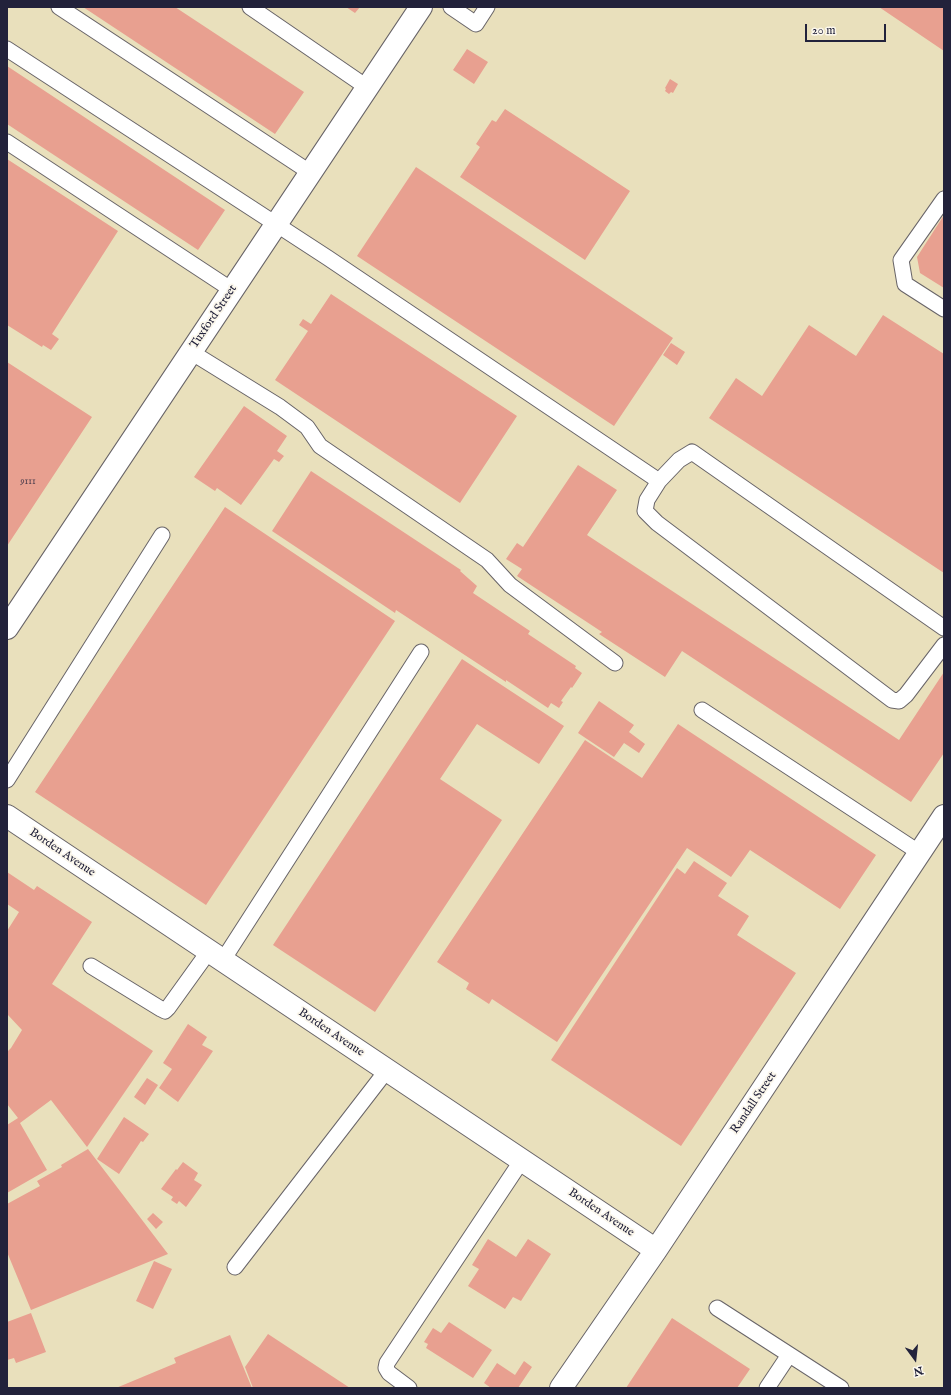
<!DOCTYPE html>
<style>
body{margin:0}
#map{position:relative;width:951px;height:1395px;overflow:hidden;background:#e9e0bc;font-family:"IM FELL English",serif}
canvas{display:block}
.frame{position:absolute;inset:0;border:8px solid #22223b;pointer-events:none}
.north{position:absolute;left:895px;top:1339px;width:40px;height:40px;-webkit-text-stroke:3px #fbf7ec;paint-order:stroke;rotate:165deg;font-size:11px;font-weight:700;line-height:16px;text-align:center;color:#22223b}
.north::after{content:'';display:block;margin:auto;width:14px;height:18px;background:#22223b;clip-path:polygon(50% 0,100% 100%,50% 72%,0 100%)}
.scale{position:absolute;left:805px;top:24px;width:81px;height:18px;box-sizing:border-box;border:2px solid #22223b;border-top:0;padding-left:5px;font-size:12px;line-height:14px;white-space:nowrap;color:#22223b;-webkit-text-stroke:3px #fbf7ec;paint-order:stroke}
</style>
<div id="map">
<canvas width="951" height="1395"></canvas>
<div class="frame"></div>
<div class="north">N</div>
<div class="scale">20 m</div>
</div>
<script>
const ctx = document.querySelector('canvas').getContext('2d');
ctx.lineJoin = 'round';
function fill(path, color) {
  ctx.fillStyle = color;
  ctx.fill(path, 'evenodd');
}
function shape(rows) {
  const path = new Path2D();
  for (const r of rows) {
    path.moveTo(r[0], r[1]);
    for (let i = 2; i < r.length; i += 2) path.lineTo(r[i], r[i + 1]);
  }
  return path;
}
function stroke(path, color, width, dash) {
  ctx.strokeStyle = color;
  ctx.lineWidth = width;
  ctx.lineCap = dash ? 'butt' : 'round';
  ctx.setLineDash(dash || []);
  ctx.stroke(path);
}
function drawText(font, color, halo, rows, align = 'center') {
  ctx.font = font + ' "IM FELL English",serif';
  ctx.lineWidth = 3.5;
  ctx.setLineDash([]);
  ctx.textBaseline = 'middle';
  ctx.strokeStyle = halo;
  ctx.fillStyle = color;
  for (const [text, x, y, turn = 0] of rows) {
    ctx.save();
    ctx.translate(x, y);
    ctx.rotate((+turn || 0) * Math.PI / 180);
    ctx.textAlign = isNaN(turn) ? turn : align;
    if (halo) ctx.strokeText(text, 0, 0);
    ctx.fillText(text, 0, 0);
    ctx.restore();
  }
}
fill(shape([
 [83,7,175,7,304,92,275,134],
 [346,7,360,7,355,13],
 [879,7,944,7,944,51],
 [467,49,488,62,474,84,453,70],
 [7,66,225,210,198,250,7,124],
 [670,79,678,84,673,93,671,92,669,94,665,91,666,89,665,88],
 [505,109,630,191,585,260,460,177,480,147,476,144,492,120,496,122],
 [7,159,118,231,52,334,59,339,51,350,43,345,42,347,7,325],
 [416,167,673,338,614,426,357,256],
 [944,215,944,288,920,273,917,257],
 [331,294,517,416,460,503,275,380,308,331,299,325,303,319,311,324],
 [883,315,944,354,944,573,709,418,736,378,762,396,809,325,856,356],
 [671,343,685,352,677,365,663,355],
 [7,362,92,417,7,546],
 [244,406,287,436,277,451,284,456,279,462,274,459,241,505,217,488,215,491,194,477],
 [578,465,617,490,587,535,899,740,944,672,944,753,911,802,682,651,665,677,599,634,602,632,517,576,522,569,506,559,517,543,523,547],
 [311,471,461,570,460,571,477,586,473,593,530,631,528,634,576,666,575,668,582,673,572,688,571,687,561,701,563,702,559,708,551,703,548,708,506,680,506,682,396,610,395,613,272,531],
 [225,507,395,621,206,905,35,792],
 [462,659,564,726,539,764,477,724,440,779,502,820,375,1012,273,945],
 [599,701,634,725,629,732,645,744,639,753,624,743,614,757,578,733],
 [678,724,876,855,840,909,750,850,731,877,687,848,557,1042,492,999,489,1004,466,989,469,983,437,962,585,740,642,778],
 [694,861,727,883,718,896,749,916,737,935,796,973,681,1146,551,1060,677,868,685,874],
 [7,872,34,890,37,886,92,922,52,984,153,1051,87,1147,51,1100,20,1123,47,1170,7,1193,7,1125,18,1118,7,1104,7,1052,11,1048,22,1030,7,1014,7,931,19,912,7,904],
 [188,1024,207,1037,202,1045,213,1051,178,1102,159,1088,172,1069,163,1063],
 [147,1078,158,1085,145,1105,134,1097],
 [124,1117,149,1134,143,1142,141,1141,119,1174,97,1159],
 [88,1149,168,1254,31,1310,7,1252,7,1204,40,1186,37,1181,62,1167,61,1165],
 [183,1162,198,1173,194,1180,202,1185,186,1207,179,1201,177,1204,171,1200,173,1197,161,1189,176,1169,177,1170],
 [153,1213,163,1222,156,1229,147,1219],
 [488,1239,516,1257,528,1239,551,1254,521,1301,513,1297,505,1309,468,1286,479,1269,472,1265],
 [154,1261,172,1269,153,1309,136,1301],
 [31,1313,46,1352,16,1363,14,1358,7,1360,7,1322],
 [672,1318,750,1369,737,1388,626,1388],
 [449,1322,492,1350,473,1378,426,1348,428,1344,424,1342,433,1328,441,1333],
 [268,1334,350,1388,253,1388,245,1367],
 [230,1335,252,1388,116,1388,176,1363,174,1358],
 [524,1361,532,1367,518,1388,491,1388,484,1383,497,1363,515,1375]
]), '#e8a090');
const service = shape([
 [59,7,311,173],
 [250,7,368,88],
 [451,7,476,24,487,7],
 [7,49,328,258,659,481],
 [7,142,232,290],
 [944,199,901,260,905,284,944,309],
 [191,352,280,407,307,427,320,446,487,560,510,585,615,663],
 [944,628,692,452,679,460,659,481,647,500,645,511,657,523,892,700,899,701,906,695,944,645],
 [702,710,920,853],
 [7,780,162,535],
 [223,960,421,652],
 [91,966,161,1009,165,1011,168,1008,209,951],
 [235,1267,387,1070],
 [717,1308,841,1388],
 [409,1388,389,1373,386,1368,387,1363,522,1160],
 [767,1388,789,1355]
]);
const minor = shape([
 [7,628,421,7],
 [7,816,656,1250],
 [561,1388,656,1250,944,816]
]);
stroke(service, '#686468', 17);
stroke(minor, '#686468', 24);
stroke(service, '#fff', 15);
stroke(minor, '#fff', 22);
drawText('10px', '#544250', null, [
 ["9111",28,482]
]);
drawText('12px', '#22223b', '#fbf7ec', [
 ["Tuxford Street",214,317,-56],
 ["Borden Avenue",62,853,34],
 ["Borden Avenue",331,1033,34],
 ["Randall Street",754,1103,-56],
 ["Borden Avenue",601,1213,34]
]);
</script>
